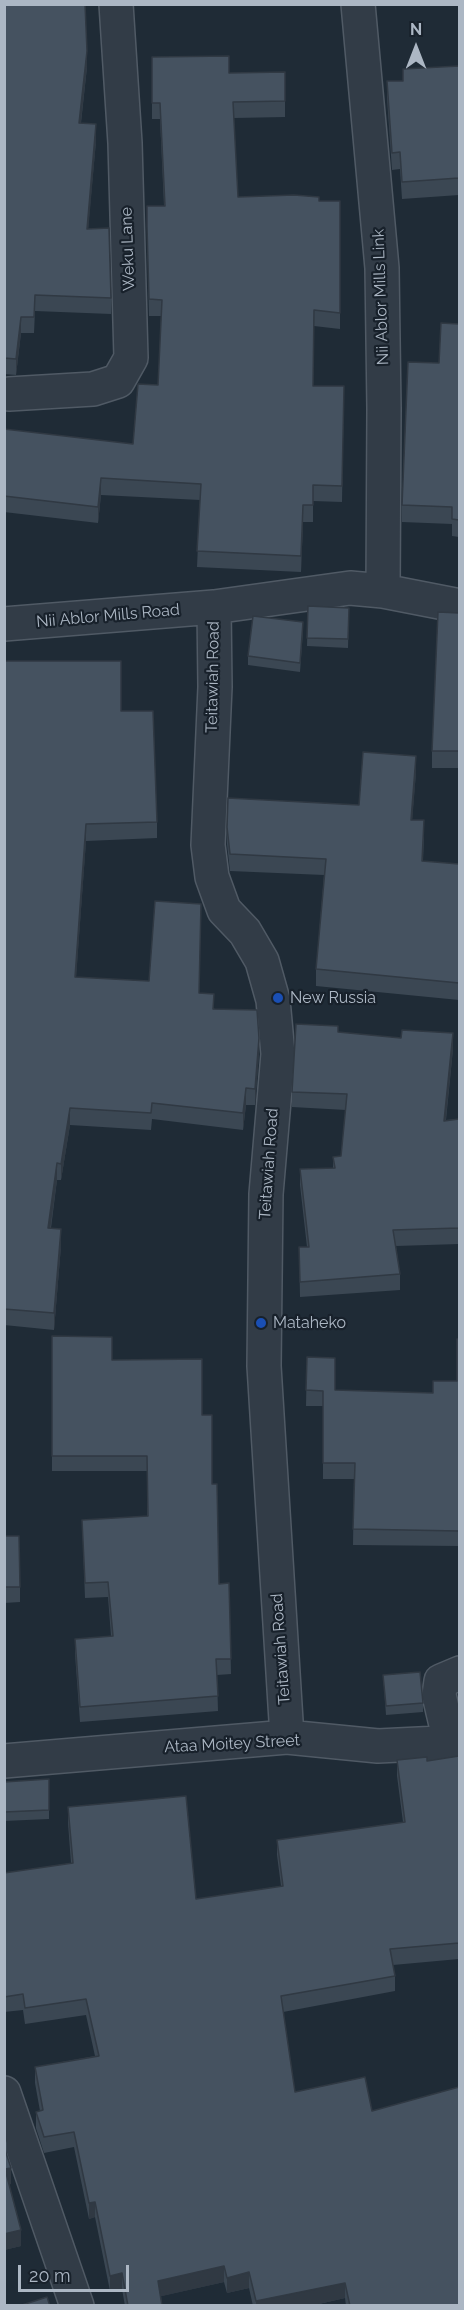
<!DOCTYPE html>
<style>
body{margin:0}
#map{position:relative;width:464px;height:2310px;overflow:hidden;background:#1f2b36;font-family:Raleway,sans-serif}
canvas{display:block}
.frame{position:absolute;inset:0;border:6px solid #acb7c4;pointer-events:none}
.north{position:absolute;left:386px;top:18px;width:60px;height:60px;-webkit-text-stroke:4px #18212b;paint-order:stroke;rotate:0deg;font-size:16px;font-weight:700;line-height:24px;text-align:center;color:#acb7c4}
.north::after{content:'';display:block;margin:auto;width:21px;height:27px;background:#acb7c4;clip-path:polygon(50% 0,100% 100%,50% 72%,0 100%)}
.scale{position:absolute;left:18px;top:2265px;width:111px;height:27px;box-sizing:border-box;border:3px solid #acb7c4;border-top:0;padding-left:8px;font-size:18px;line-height:21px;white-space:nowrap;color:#acb7c4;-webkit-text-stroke:4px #18212b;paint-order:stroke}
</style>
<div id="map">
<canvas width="464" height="2310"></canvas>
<div class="frame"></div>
<div class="north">N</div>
<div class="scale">20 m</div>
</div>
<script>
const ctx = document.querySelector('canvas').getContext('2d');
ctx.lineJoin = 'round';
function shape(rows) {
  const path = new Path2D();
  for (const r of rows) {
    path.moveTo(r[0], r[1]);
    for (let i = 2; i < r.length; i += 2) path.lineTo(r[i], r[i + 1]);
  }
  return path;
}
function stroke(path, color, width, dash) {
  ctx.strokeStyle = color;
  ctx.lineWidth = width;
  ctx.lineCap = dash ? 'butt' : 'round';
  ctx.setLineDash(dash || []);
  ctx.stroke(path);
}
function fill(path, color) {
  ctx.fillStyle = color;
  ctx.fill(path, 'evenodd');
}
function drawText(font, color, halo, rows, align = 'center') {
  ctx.font = font + ' Raleway,sans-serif';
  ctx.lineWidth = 4.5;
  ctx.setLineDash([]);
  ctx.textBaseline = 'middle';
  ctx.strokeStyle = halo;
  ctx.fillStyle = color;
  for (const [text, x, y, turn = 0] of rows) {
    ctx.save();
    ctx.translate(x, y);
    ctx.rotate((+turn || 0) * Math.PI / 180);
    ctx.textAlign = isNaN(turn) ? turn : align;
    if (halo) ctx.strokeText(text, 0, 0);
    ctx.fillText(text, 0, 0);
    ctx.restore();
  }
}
const minor = shape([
 [358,4,382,268,384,409,383,591],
 [9,394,93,389,118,381,131,358,125,143,116,4],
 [214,607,215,687,208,845,212,877,224,910,245,932,262,961,273,1000,278,1054,266,1194,264,1366,287,1737],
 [4,624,214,607,350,588,383,591,460,606],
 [450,1742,439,1695,441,1681,460,1673],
 [4,1761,287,1737,378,1746,460,1742],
 [4,2093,77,2306]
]);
stroke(minor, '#505a65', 36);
stroke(minor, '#323c47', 33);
fill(shape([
 [4,4,87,67,81,123,96,141,88,229,111,298,111,314,35,311,34,333,21,333,16,375,4,374],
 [152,57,229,73,285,72,285,117,234,118,238,197,319,201,340,201,340,329,314,326,313,386,344,386,342,502,313,501,313,522,303,522,301,572,197,567,200,500,101,495,98,523,4,512,4,429,133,444,158,385,161,316,149,316,147,226,164,206,160,119,152,119],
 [403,69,459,74,459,195,402,199,400,169,392,170,387,98,387,81,403,81],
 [459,324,459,537,452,536,452,524,402,522,402,505,439,363],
 [308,606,349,608,348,648,307,646],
 [459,613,459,768,432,768,432,751],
 [303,630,300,672,248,665,248,656],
 [4,661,121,711,157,822,157,838,86,841,76,977,199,993,259,1054,255,1105,246,1105,243,1130,152,1119,151,1130,70,1125,61,1180,57,1180,51,1228,61,1246,54,1330,4,1325],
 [416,772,412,820,424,837,423,861,459,864,459,1000,316,986,316,969,324,875,230,871,227,844,227,827,359,805],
 [338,1032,453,1049,446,1120,459,1119,459,1244,396,1246,400,1274,400,1290,300,1297,299,1247,307,1247,300,1185,300,1169,333,1168,333,1157,341,1156,346,1110,292,1107,292,1092],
 [52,1336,112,1360,202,1415,212,1484,219,1584,229,1583,231,1674,217,1675,218,1711,80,1722,75,1654,75,1639,111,1636,108,1597,85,1598,82,1520,147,1516,147,1471,52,1471],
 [459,1339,459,1546,353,1545,354,1479,323,1479,323,1406,306,1406,307,1357,335,1390,433,1393,457,1381],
 [4,1536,20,1587,20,1602,4,1603],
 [383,1675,423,1703,423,1712,386,1715],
 [459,1756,459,1959,393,1965,395,1976,395,1991,283,2012,295,2092,372,2111,459,2306,346,2306,345,2298,310,2306,253,2306,249,2288,227,2293,224,2282,161,2296,162,2306,125,2306,122,2289,110,2291,95,2217,89,2219,74,2147,44,2153,36,2128,36,2112,40,2111,35,2083,35,2067,95,2056,86,2015,25,2024,23,2010,4,2012,4,1873,71,1863,68,1823,68,1807,196,1899,281,1886,277,1855,277,1840,403,1822,397,1776,397,1760,427,1761],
 [49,1779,49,1819,4,1821,4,1782],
 [4,2136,7,2143,7,2155,11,2184,9,2184,21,2246,4,2250]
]), '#3b4753');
fill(shape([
 [87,51,87,67,79,139,79,123],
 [96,124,96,141,87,245,87,229],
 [21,317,21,333,16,375,16,359],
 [101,478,101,495,98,523,98,507],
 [303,505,303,522,301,572,301,556],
 [416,756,416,772,411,837,411,820],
 [86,824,86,841,75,993,75,977],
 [453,1033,453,1049,444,1136,444,1121],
 [259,1038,259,1054,255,1105,255,1089],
 [246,1088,246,1105,243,1130,243,1113],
 [70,1108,70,1125,61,1180,61,1164],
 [57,1163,57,1180,48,1245,48,1228],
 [61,1229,61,1246,54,1330,54,1313],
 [11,2168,11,2184,5,2186,5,2169],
 [95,2202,95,2217,89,2219,89,2203],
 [21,2230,21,2246,4,2250,4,2234],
 [224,2266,224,2282,158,2297,158,2281],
 [249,2272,249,2288,227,2293,227,2278],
 [122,2273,122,2289,110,2291,110,2276],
 [345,2283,345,2298,310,2306,256,2306,256,2301]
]), '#303943');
const building = shape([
 [4,4,85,4,87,51,79,123,96,124,87,229,109,228,111,298,35,295,34,317,21,317,16,359,4,358,4,4],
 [229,56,229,73,285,72,285,101,233,102,238,197,294,195,319,197,319,201,340,201,340,313,314,310,313,386,344,386,342,486,313,485,313,505,303,505,301,556,197,551,201,484,101,478,98,507,4,496,4,429,133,444,138,384,158,385,162,300,149,299,147,226,147,206,165,206,160,103,152,103,152,57,229,56],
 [459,66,459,178,402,182,400,152,392,153,387,81,403,81,403,69,459,66],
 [441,323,459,324,459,520,452,519,452,507,402,505,408,362,439,363,441,323],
 [308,606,349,608,348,639,307,638,308,606],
 [438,612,459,613,459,751,432,751,438,612],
 [253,616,303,622,300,663,248,656,253,616],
 [4,661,121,661,121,711,153,711,157,822,86,824,75,977,149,981,155,901,201,904,199,993,214,994,213,1009,257,1010,259,1038,255,1089,246,1088,243,1113,152,1103,151,1113,70,1108,61,1164,57,1163,48,1228,61,1229,54,1313,4,1309,4,661],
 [363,752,416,756,411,820,424,820,422,861,459,864,459,983,316,969,326,859,230,854,227,827,228,798,359,805,363,752],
 [296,1024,338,1026,338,1032,401,1038,402,1030,453,1033,444,1121,459,1119,459,1228,393,1230,400,1274,300,1282,299,1247,309,1247,300,1169,335,1168,333,1157,341,1156,347,1094,292,1092,296,1024],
 [52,1336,112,1337,112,1360,202,1359,202,1415,212,1415,212,1484,217,1484,219,1584,229,1583,231,1659,216,1659,218,1696,80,1707,75,1639,113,1636,108,1582,85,1583,82,1520,148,1516,147,1456,52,1456,52,1336],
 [457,1339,459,1339,459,1531,353,1529,355,1463,323,1463,323,1391,306,1390,307,1357,335,1358,335,1390,433,1393,433,1381,457,1381,457,1339],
 [4,1536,19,1536,20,1587,4,1587,4,1536],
 [420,1672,423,1703,386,1706,383,1675,420,1672],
 [459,1756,459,1943,390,1949,395,1976,281,1996,295,2092,365,2077,372,2111,459,2087,459,2306,350,2306,345,2283,256,2301,249,2272,227,2278,224,2266,158,2281,162,2306,128,2306,122,2273,110,2276,95,2202,89,2203,74,2132,44,2137,36,2112,43,2110,35,2067,99,2056,86,1999,25,2008,23,1994,4,1997,4,1873,73,1863,68,1807,186,1796,196,1899,283,1886,277,1840,405,1822,397,1760,427,1757,427,1761,459,1756],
 [49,1779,49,1810,4,1812,4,1782,49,1779],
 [4,2147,11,2168,5,2169,21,2230,4,2234,4,2147],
 [47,2297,50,2306,19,2306,47,2297]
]);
fill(building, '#455260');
stroke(building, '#303943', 1.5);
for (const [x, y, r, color] of [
 [278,998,6,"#1a4fb4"],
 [261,1323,6,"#1a4fb4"]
]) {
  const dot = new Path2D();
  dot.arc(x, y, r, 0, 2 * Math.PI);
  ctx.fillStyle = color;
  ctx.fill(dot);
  stroke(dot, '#18212b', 2);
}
drawText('16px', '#acb7c4', '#18212b', [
 ["Weku Lane",128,249,-92],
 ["Nii Ablor Mills Link",381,297,-92],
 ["Nii Ablor Mills Road",108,616,-5],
 ["Teitawiah Road",213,677,-89],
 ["Teitawiah Road",269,1164,-86],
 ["Teitawiah Road",281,1649,-94],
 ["Ataa Moitey Street",232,1744,-3]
]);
drawText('16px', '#acb7c4', '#18212b', [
 ["New Russia",290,998],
 ["Mataheko",273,1323]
], 'left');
</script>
